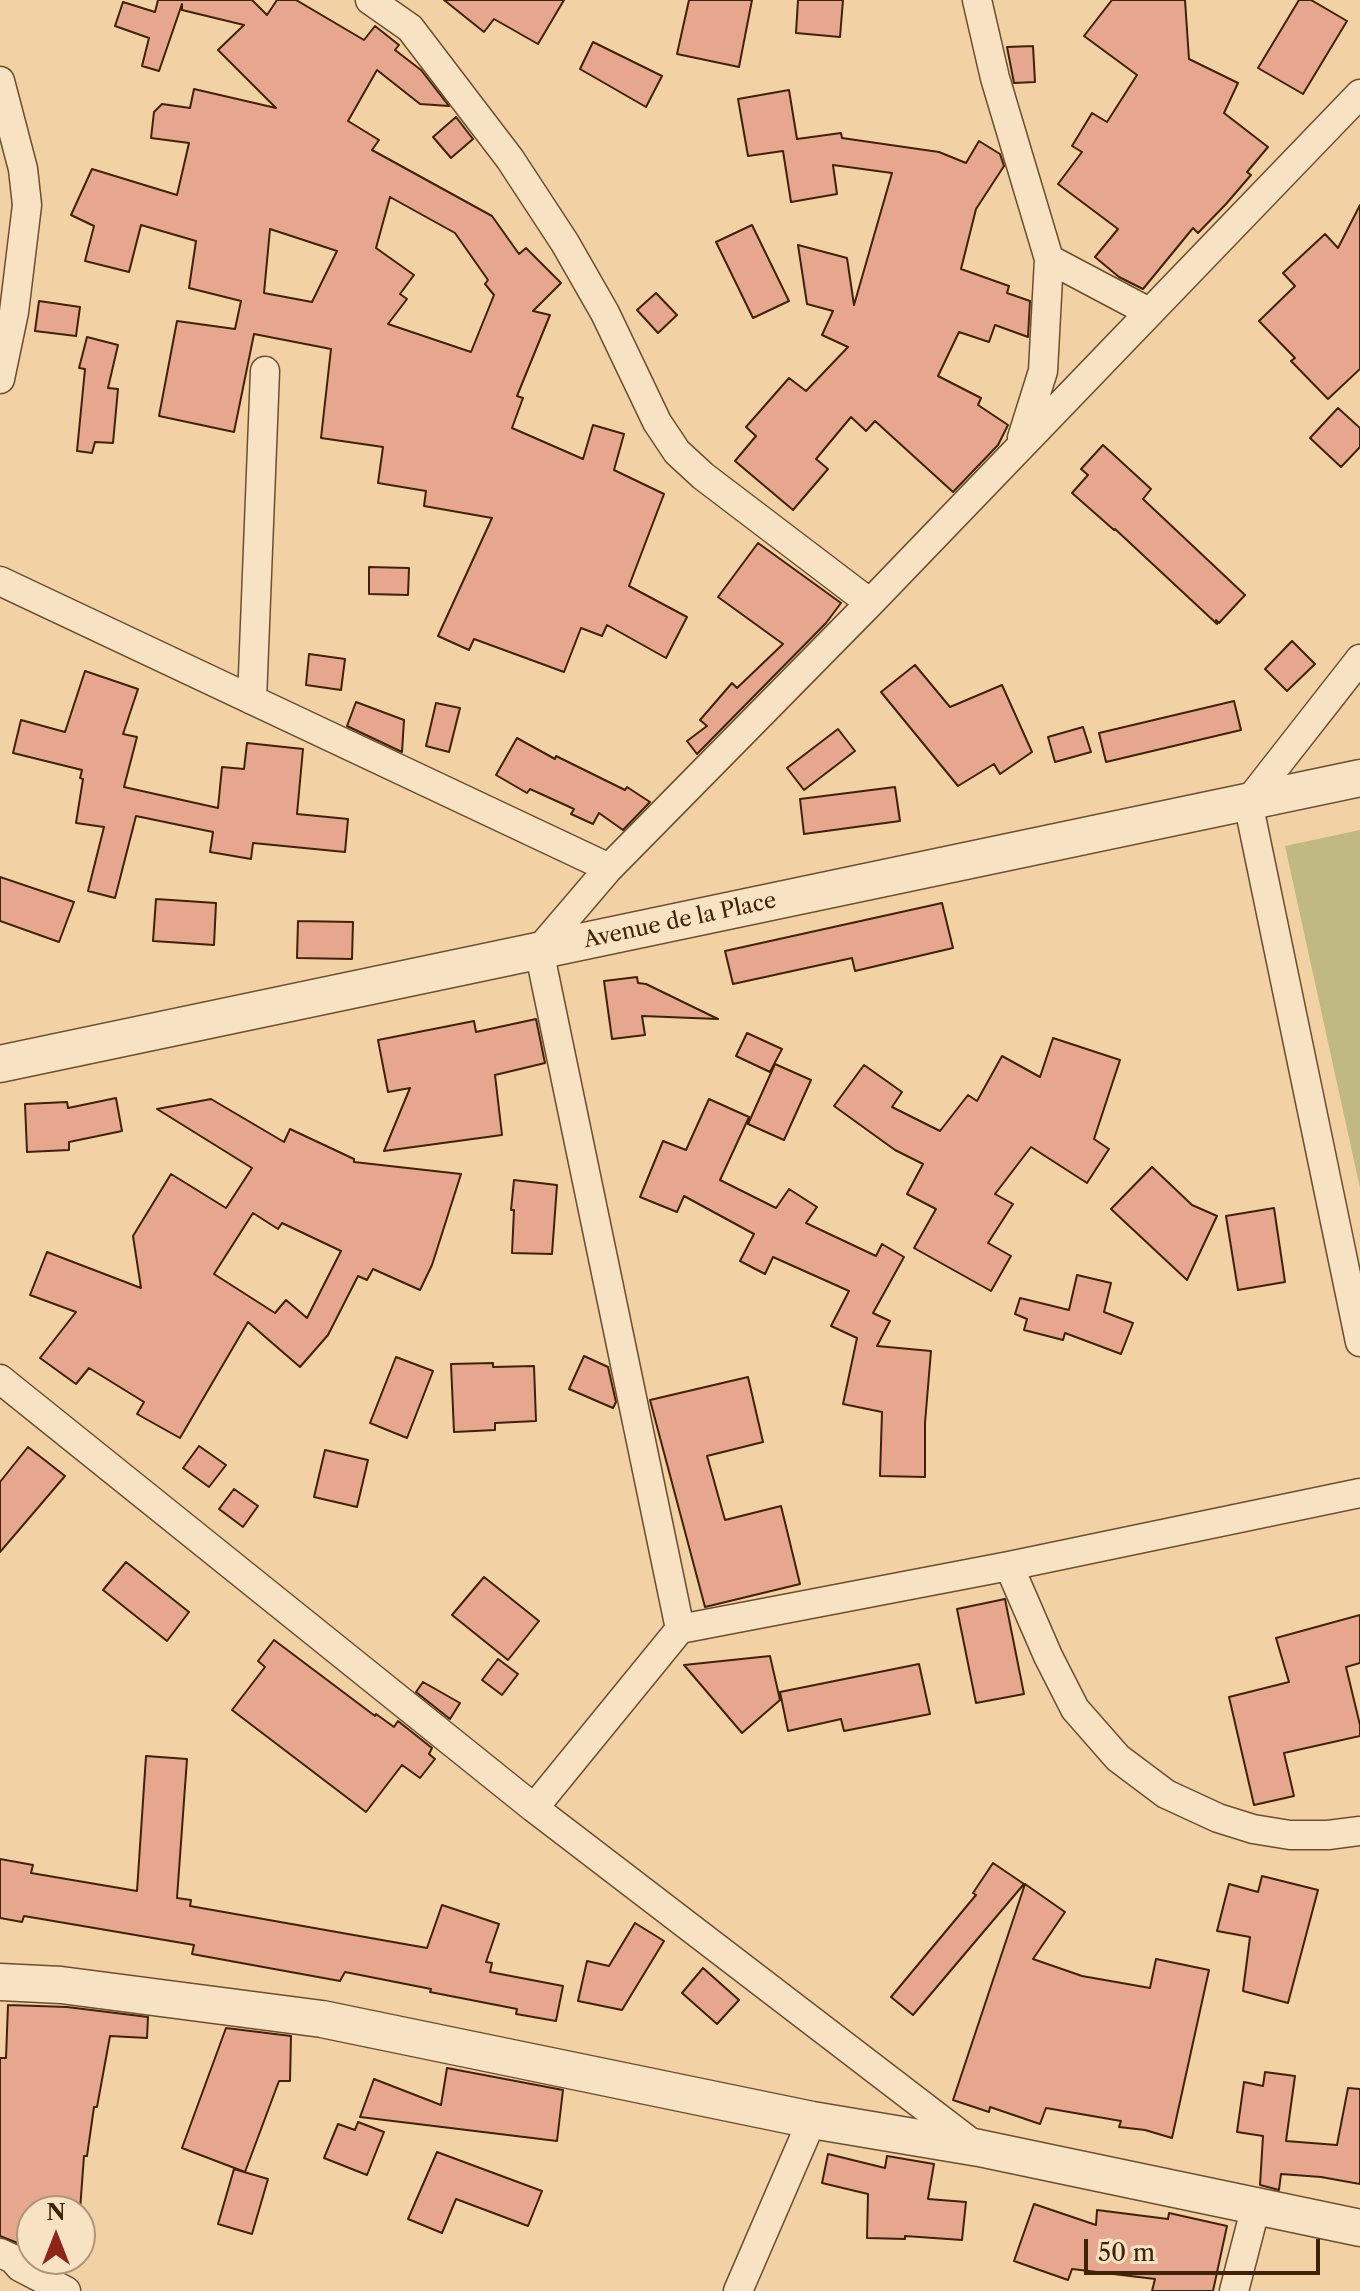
<!DOCTYPE html>
<style>
body{margin:0}
#map{position:relative;width:1360px;height:2291px;overflow:hidden;background:#f2d2a5;font-family:"Libre Caslon Text",serif}
canvas{display:block}
.north{position:absolute;left:16px;top:2195px;width:80px;height:80px;box-sizing:border-box;background:#f7e2c4;border:2px solid #ad9578;border-radius:50%;rotate:0deg;font-size:22px;font-weight:700;line-height:32px;text-align:center;color:#3f2207}
.north::after{content:'';display:block;margin:auto;width:28px;height:36px;background:#8f2418;clip-path:polygon(50% 0,100% 100%,50% 72%,0 100%)}
.scale{position:absolute;left:1084px;top:2239px;width:236px;height:36px;box-sizing:border-box;border:4px solid #3f2207;border-top:0;padding-left:10px;font-size:24px;line-height:28px;white-space:nowrap;color:#3f2207;-webkit-text-stroke:6px #f7e2c4;paint-order:stroke}
</style>
<div id="map">
<canvas width="1360" height="2291"></canvas>
<div class="north">N</div>
<div class="scale">50 m</div>
</div>
<script>
const ctx = document.querySelector('canvas').getContext('2d');
ctx.lineJoin = 'round';
function fill(path, color) {
  ctx.fillStyle = color;
  ctx.fill(path, 'evenodd');
}
function shape(rows) {
  const path = new Path2D();
  for (const r of rows) {
    path.moveTo(r[0], r[1]);
    for (let i = 2; i < r.length; i += 2) path.lineTo(r[i], r[i + 1]);
  }
  return path;
}
function stroke(path, color, width, dash) {
  ctx.strokeStyle = color;
  ctx.lineWidth = width;
  ctx.lineCap = dash ? 'butt' : 'round';
  ctx.setLineDash(dash || []);
  ctx.stroke(path);
}
function drawText(font, color, halo, rows, align = 'center') {
  ctx.font = font + ' "Libre Caslon Text",serif';
  ctx.lineWidth = 7;
  ctx.setLineDash([]);
  ctx.textBaseline = 'middle';
  ctx.strokeStyle = halo;
  ctx.fillStyle = color;
  for (const [text, x, y, turn = 0] of rows) {
    ctx.save();
    ctx.translate(x, y);
    ctx.rotate((+turn || 0) * Math.PI / 180);
    ctx.textAlign = isNaN(turn) ? turn : align;
    if (halo) ctx.strokeText(text, 0, 0);
    ctx.fillText(text, 0, 0);
    ctx.restore();
  }
}
fill(shape([
 [1360,830,1360,1188,1285,846]
]), '#c0ba82');
const building = shape([
 [158,0,252,0,267,15,277,0,296,0,364,40,375,26,399,45,395,50,421,70,449,106,420,104,377,70,348,121,379,140,372,150,492,216,519,254,526,248,561,283,533,311,550,315,517,396,523,398,512,428,583,459,593,425,624,434,614,470,664,494,629,586,687,617,666,658,607,625,602,636,581,628,564,672,474,639,469,650,438,636,492,518,424,506,426,491,378,483,383,447,321,438,331,349,254,334,234,432,159,416,177,321,235,329,241,301,189,288,196,241,141,225,129,272,85,261,94,226,71,215,92,169,177,195,189,143,151,138,154,112,162,104,190,108,194,89,276,108,218,50,244,25,182,10,182,4,159,71,142,66,149,38,115,26,123,2,155,12,158,0],
 [390,197,455,233,488,280,485,284,494,295,471,352,388,324,407,299,400,294,414,275,376,248,390,197],
 [270,229,337,251,312,302,264,293,270,229],
 [444,0,564,0,538,44,494,19,484,32,444,0],
 [689,0,752,0,739,67,677,54,689,0],
 [798,0,843,0,840,37,796,33,798,0],
 [1112,0,1185,0,1189,59,1238,83,1224,113,1268,147,1247,172,1251,175,1226,204,1198,233,1193,228,1143,289,1119,277,1095,257,1118,229,1058,184,1082,152,1072,146,1092,113,1107,122,1137,75,1084,36,1112,0],
 [1299,0,1311,0,1347,21,1303,94,1258,68,1299,0],
 [593,42,662,76,646,107,580,69,593,42],
 [1033,46,1035,82,1014,83,1007,47,1033,46],
 [789,90,797,139,841,133,842,138,939,152,966,163,979,141,1000,154,1004,166,976,209,961,269,1009,286,1007,293,1030,301,1028,337,995,325,989,342,959,332,938,376,981,398,978,405,1008,425,998,445,953,492,875,421,866,431,851,417,816,459,828,469,793,510,735,461,756,436,746,427,789,378,806,391,848,347,822,335,833,311,807,304,798,245,847,258,854,305,892,173,833,165,837,194,791,202,783,151,748,156,738,99,789,90],
 [456,117,473,139,451,158,433,137,456,117],
 [1360,205,1360,369,1328,399,1291,361,1295,358,1259,321,1295,286,1283,273,1325,234,1338,248,1360,205],
 [752,225,789,301,753,318,716,242,752,225],
 [656,293,677,315,658,333,637,310,656,293],
 [39,301,80,307,76,336,35,331,39,301],
 [87,337,118,345,108,388,118,389,113,443,95,442,92,453,77,451,85,369,79,368,87,337],
 [1338,408,1360,428,1360,447,1341,467,1310,438,1338,408],
 [1103,445,1151,489,1143,499,1245,595,1219,623,1216,620,1217,624,1115,529,1114,530,1072,493,1088,475,1081,469,1103,445],
 [758,543,841,603,826,623,697,754,687,741,707,726,700,720,732,683,737,688,783,644,718,597,758,543],
 [369,567,409,568,408,595,369,594,369,567],
 [1292,641,1315,664,1287,691,1265,669,1292,641],
 [309,654,345,659,341,690,306,685,309,654],
 [915,665,950,707,1002,685,1032,752,1000,774,994,764,958,786,881,692,915,665],
 [85,671,138,689,123,734,137,737,124,787,218,808,222,767,244,769,247,743,303,749,297,814,348,819,345,852,253,843,251,859,210,852,213,832,136,816,115,898,88,891,104,827,76,823,83,779,80,778,82,770,13,753,21,720,65,732,85,671],
 [1234,701,1241,730,1106,762,1099,733,1234,701],
 [356,702,404,720,402,752,347,726,356,702],
 [436,703,460,708,449,752,426,746,436,703],
 [1083,727,1091,752,1055,762,1048,737,1083,727],
 [838,729,855,751,804,790,787,768,838,729],
 [517,738,555,759,556,756,625,790,627,787,650,802,623,830,599,813,593,824,571,814,574,809,530,789,527,793,496,775,517,738],
 [895,787,900,821,804,834,800,799,895,787],
 [0,877,74,902,59,942,0,921,0,877],
 [156,899,216,903,214,945,153,941,156,899],
 [942,903,953,948,855,971,852,958,733,984,725,951,942,903],
 [298,921,353,922,352,959,297,958,298,921],
 [637,977,638,983,646,984,718,1019,642,1016,645,1035,612,1039,604,981,637,977],
 [536,1019,545,1063,495,1075,502,1135,384,1151,410,1088,388,1092,378,1040,474,1021,476,1032,536,1019],
 [747,1033,782,1049,770,1072,736,1056,747,1033],
 [1053,1038,1120,1060,1094,1139,1109,1149,1087,1183,1031,1147,995,1194,1013,1204,988,1243,1011,1256,991,1291,914,1248,936,1209,907,1194,923,1164,895,1150,834,1106,864,1065,902,1092,892,1107,940,1131,968,1095,977,1101,1002,1056,1040,1077,1053,1038],
 [775,1064,811,1080,784,1140,748,1124,775,1064],
 [116,1098,122,1131,69,1142,69,1150,27,1152,25,1104,67,1102,68,1108,116,1098],
 [211,1099,284,1142,290,1129,354,1159,354,1162,461,1174,432,1265,420,1290,373,1269,367,1280,358,1276,328,1335,300,1367,248,1322,180,1438,137,1414,144,1402,89,1368,76,1384,40,1358,76,1312,30,1295,47,1252,141,1288,133,1236,171,1174,226,1208,252,1168,157,1109,211,1099],
 [253,1213,278,1229,282,1223,341,1251,307,1318,286,1300,275,1313,214,1274,253,1213],
 [709,1099,749,1117,720,1180,776,1208,789,1189,817,1207,806,1223,876,1256,882,1244,904,1257,873,1313,890,1321,877,1346,931,1351,925,1423,925,1477,880,1476,882,1412,843,1404,857,1338,831,1326,849,1291,773,1257,765,1274,740,1261,754,1234,684,1196,677,1212,640,1197,663,1141,686,1150,709,1099],
 [1152,1167,1192,1205,1217,1216,1187,1280,1111,1209,1152,1167],
 [514,1180,557,1185,552,1254,512,1253,514,1210,511,1210,514,1180],
 [1274,1208,1285,1282,1238,1290,1226,1216,1274,1208],
 [1077,1275,1111,1283,1104,1312,1133,1323,1121,1354,1065,1333,1063,1340,1024,1330,1027,1319,1015,1314,1020,1298,1069,1310,1077,1275],
 [584,1356,608,1367,616,1402,613,1408,569,1389,584,1356],
 [396,1357,433,1371,407,1438,370,1423,396,1357],
 [493,1363,493,1367,534,1366,536,1421,495,1423,495,1430,454,1432,451,1364,493,1363],
 [748,1377,763,1442,707,1456,725,1520,781,1506,800,1584,705,1607,650,1400,748,1377],
 [199,1446,226,1465,209,1487,183,1468,199,1446],
 [28,1447,65,1476,0,1552,0,1482,28,1447],
 [325,1450,368,1460,357,1507,314,1497,325,1450],
 [234,1489,258,1506,243,1527,219,1509,234,1489],
 [126,1562,189,1612,167,1641,103,1590,126,1562],
 [484,1577,539,1621,508,1660,452,1615,484,1577],
 [1005,1599,1024,1694,976,1703,957,1609,1005,1599],
 [1360,1615,1360,1663,1346,1667,1360,1725,1360,1736,1284,1753,1294,1796,1254,1805,1229,1697,1289,1682,1276,1638,1360,1615],
 [274,1640,375,1716,376,1714,394,1727,398,1721,432,1748,429,1754,435,1759,420,1778,402,1765,366,1812,232,1710,265,1667,258,1661,274,1640],
 [770,1656,780,1700,742,1733,684,1665,770,1656],
 [498,1659,518,1674,502,1695,482,1680,498,1659],
 [919,1664,930,1714,844,1731,841,1719,788,1731,780,1692,919,1664],
 [423,1682,460,1703,450,1719,416,1692,423,1682],
 [146,1756,187,1759,177,1898,191,1900,190,1906,427,1948,442,1905,499,1924,486,1962,492,1963,490,1972,563,1986,556,2021,516,2014,517,2009,430,1992,431,1989,345,1972,340,1981,192,1954,194,1945,24,1916,22,1922,0,1918,0,1859,33,1865,31,1873,137,1891,146,1756],
 [993,1863,1024,1884,913,2015,891,1997,976,1895,973,1893,993,1863],
 [1262,1876,1318,1890,1288,2003,1243,1991,1250,1937,1217,1931,1229,1884,1258,1892,1262,1876],
 [1025,1884,1065,1912,1033,1959,1082,1976,1150,1988,1156,1959,1209,1970,1172,2138,1145,2130,1119,2127,1121,2121,1046,2108,1040,2124,990,2107,989,2112,953,2100,1025,1884],
 [635,1923,664,1941,622,2010,578,2001,587,1961,609,1966,635,1923],
 [703,1968,739,2000,717,2024,682,1993,703,1968],
 [8,2005,67,2007,148,2017,147,2038,110,2036,97,2107,94,2107,87,2156,84,2156,80,2210,32,2206,32,2235,20,2244,0,2236,0,2058,6,2058,8,2005],
 [226,2028,291,2036,290,2081,279,2081,245,2172,182,2148,226,2028],
 [447,2068,563,2090,557,2141,360,2117,374,2079,441,2105,447,2068],
 [1265,2072,1295,2076,1286,2141,1337,2145,1348,2088,1360,2089,1360,2184,1321,2177,1281,2174,1279,2190,1260,2185,1263,2136,1237,2132,1244,2082,1263,2086,1265,2072],
 [358,2122,384,2132,367,2175,324,2158,338,2124,355,2130,358,2122],
 [437,2152,542,2191,528,2226,456,2199,442,2233,408,2219,437,2152],
 [828,2154,885,2168,887,2156,934,2164,928,2199,966,2202,962,2240,905,2236,905,2239,867,2238,868,2194,822,2183,828,2154],
 [234,2169,268,2179,252,2234,218,2224,234,2169],
 [1034,2204,1096,2225,1097,2210,1168,2219,1169,2213,1227,2226,1213,2291,1152,2291,1155,2279,1072,2269,1068,2280,1014,2261,1034,2204]
]);
fill(building, '#e7a78f');
stroke(building, '#3f2207', 2);
const minor = shape([
 [370,0,410,28,510,159,565,243,605,313,657,422,677,452,703,476,870,603],
 [977,0,995,78,1049,259,1043,371,1022,438],
 [0,81,23,169,27,205,14,312,0,379],
 [1049,259,1149,312],
 [0,581,609,868],
 [1360,659,1248,802,1360,1342],
 [252,700,265,371],
 [0,1379,534,1808,978,2148],
 [1009,1566,1048,1656,1075,1709,1118,1758,1166,1794,1218,1818,1253,1829,1290,1835,1328,1835,1360,1831],
 [680,1629,539,950,609,868,870,603,1360,94],
 [534,1808,680,1629,1009,1566,1360,1493],
 [0,2253,13,2259,20,2267,66,2291],
 [738,2291,812,2120],
 [1234,2291,1256,2206]
]);
const tertiary = shape([
 [0,1064,1360,778],
 [0,1982,61,1985,322,2019,812,2120,979,2148,1360,2228]
]);
stroke(minor, '#6c4e2e', 31);
stroke(tertiary, '#6c4e2e', 39);
stroke(minor, '#f7e2c4', 28);
stroke(tertiary, '#f7e2c4', 36);
drawText('22px', '#3f2207', '#f7e2c4', [
 ["Avenue de la Place",680,921,-12]
]);
</script>
